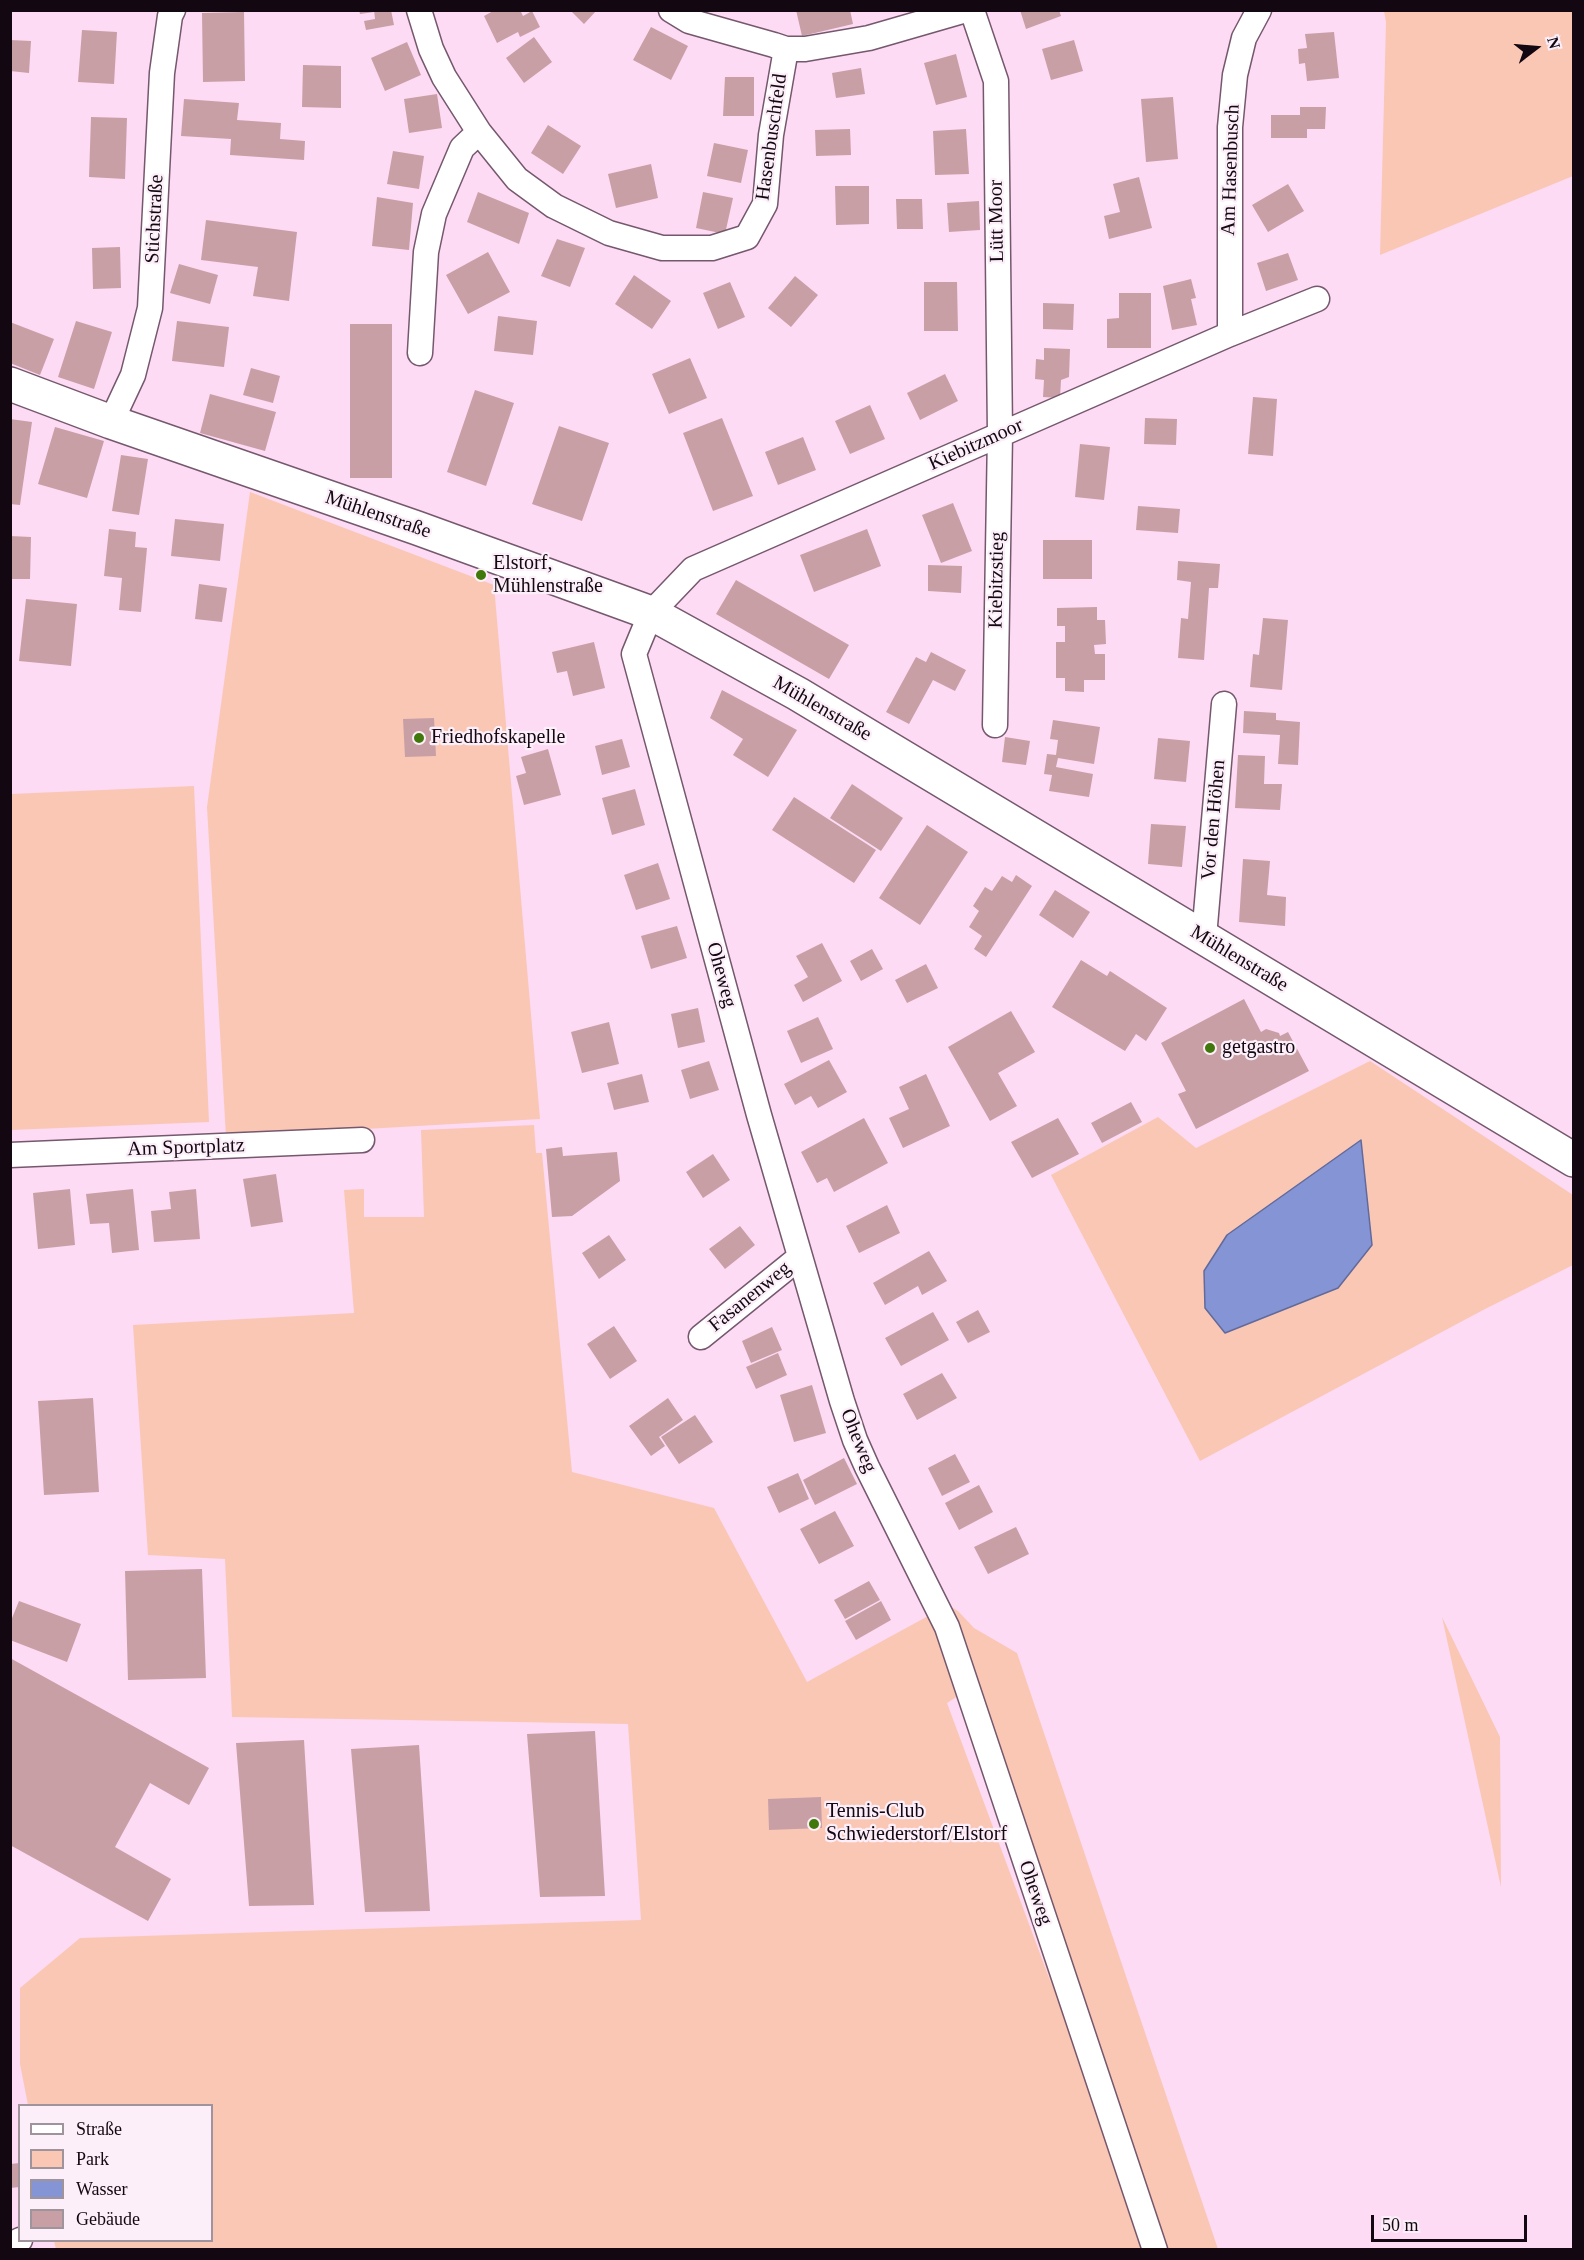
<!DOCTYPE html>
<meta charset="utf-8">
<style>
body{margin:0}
#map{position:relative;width:1584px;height:2260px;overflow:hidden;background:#fddbf4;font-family:Georgia,serif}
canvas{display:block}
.frame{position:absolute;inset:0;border:12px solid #130811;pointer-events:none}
.legend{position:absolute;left:18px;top:2104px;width:195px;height:138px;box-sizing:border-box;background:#fdeff9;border:2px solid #9f939c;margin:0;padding:8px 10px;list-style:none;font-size:18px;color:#130811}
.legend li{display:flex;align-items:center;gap:12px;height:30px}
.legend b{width:30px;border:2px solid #9f939c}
.north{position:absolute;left:1506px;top:18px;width:60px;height:60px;-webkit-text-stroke:4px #fdeff9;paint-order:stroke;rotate:74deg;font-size:16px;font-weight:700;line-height:24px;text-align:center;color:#130811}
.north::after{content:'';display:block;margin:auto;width:21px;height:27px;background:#130811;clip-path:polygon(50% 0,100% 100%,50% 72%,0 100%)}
.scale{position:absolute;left:1371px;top:2215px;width:156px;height:27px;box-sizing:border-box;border:3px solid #130811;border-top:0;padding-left:8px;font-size:18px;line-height:21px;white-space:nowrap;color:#130811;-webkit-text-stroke:4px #fdeff9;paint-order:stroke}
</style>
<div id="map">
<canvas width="1584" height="2260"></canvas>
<div class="frame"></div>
<ul class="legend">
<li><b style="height:8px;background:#fff"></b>Straße</li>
<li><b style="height:16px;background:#fac7b5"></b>Park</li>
<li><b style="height:16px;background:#8494d5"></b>Wasser</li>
<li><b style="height:16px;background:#c99fa6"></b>Gebäude</li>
</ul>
<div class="north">N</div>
<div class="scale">50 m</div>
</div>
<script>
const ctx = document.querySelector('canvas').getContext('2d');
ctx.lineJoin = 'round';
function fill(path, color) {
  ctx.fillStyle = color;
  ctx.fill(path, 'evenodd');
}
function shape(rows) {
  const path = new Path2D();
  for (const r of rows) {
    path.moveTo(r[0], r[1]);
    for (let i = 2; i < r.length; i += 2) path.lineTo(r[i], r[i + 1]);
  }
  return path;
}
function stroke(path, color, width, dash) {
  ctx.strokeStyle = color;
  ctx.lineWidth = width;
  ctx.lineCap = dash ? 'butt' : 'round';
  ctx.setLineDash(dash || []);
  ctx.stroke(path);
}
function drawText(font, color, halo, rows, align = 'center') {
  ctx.font = font + ' Georgia,serif';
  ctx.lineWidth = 4.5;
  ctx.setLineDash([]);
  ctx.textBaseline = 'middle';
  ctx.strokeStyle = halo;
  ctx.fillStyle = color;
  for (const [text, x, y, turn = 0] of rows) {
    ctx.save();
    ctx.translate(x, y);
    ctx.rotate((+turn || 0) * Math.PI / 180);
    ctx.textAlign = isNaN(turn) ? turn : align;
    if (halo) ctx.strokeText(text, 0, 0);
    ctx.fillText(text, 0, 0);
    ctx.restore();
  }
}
fill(shape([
 [1384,11,1573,11,1573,176,1380,255,1386,22],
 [250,492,494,585,540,1119,226,1137,207,807],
 [194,786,209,1122,11,1130,11,794],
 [1370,1061,1573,1195,1573,1265,1485,1309,1200,1461,1051,1175,1158,1117,1196,1148],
 [534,1125,536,1153,542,1153,572,1472,714,1508,807,1682,930,1615,958,1696,947,1703,1052,1986,924,1579,948,1605,958,1611,974,1628,1017,1653,1218,2249,56,2249,54,2241,212,2240,212,2106,28,2105,20,2064,20,1988,80,1938,641,1920,628,1724,232,1717,225,1559,148,1555,133,1325,354,1313,344,1190,364,1189,364,1217,424,1217,421,1130],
 [1442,1617,1500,1737,1501,1887]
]), '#fac7b5');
const water = shape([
 [1361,1140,1372,1245,1338,1288,1225,1333,1205,1308,1204,1271,1227,1235,1361,1140]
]);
fill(water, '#8494d5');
stroke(water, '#626a9a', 1.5);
fill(shape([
 [359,10,374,10,374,12,360,14],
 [374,10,391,10,394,25,366,30,364,21,375,19],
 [495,10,520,10,523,16,532,11,540,27,520,37,518,32,497,43,484,16],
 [570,10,597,10,584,24],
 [796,10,850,10,853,24,802,36],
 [1020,10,1059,10,1061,16,1026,29],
 [244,12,245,81,203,82,202,13],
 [651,27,688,46,671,80,633,60],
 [82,30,117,32,114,84,78,82],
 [1334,32,1339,78,1307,81,1305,63,1299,64,1298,49,1307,48,1305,34],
 [534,37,552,62,524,83,506,58],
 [10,40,31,41,29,73,10,71],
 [1074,40,1083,71,1051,80,1042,49],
 [407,42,421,75,385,91,371,58],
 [956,54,967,97,936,105,924,63],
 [303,65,341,66,341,108,302,107],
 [861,68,865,94,836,98,832,73],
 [725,77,754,77,754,116,723,116],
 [437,94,442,128,409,133,404,99],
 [1173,97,1178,159,1146,162,1141,99],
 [184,99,239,103,237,120,281,123,280,139,305,141,304,160,230,155,231,139,181,136],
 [1300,107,1326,107,1325,129,1307,129,1307,138,1271,138,1271,115,1300,115],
 [91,117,127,118,125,179,89,177],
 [548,125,581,146,563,174,531,153],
 [850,129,851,155,816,156,815,130],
 [966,129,969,174,935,175,933,131],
 [714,143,748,150,741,183,707,176],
 [393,151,424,156,419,189,387,184],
 [651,164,658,198,616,208,608,174],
 [1139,177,1152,228,1109,239,1104,216,1120,212,1113,184],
 [1288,184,1304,211,1268,232,1252,205],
 [835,186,869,186,869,224,836,225],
 [478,192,529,213,519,244,467,222],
 [703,192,733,198,725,234,696,228],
 [377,197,413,203,409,250,372,246],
 [896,199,922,199,923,229,897,229],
 [979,201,980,230,949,232,947,203],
 [206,220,297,232,289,301,253,296,258,267,201,260],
 [557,239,585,248,570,287,541,276],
 [120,247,121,288,93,289,92,248],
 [488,252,510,292,468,314,446,275],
 [1288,253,1298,280,1266,291,1257,263],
 [179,264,218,275,210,304,170,293],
 [634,275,671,301,652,329,615,304],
 [795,276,818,295,791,327,768,308],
 [1191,279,1196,298,1191,299,1197,325,1172,330,1163,286],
 [730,282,745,317,718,329,703,293],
 [924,282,957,282,958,331,924,331],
 [1119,293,1151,293,1151,348,1107,348,1107,319,1119,318],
 [1043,303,1074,304,1073,330,1043,329],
 [498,316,537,321,533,355,494,351],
 [76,321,112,332,94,389,58,377],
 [177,321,229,327,224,367,172,361],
 [10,322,54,339,40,375,10,363],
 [350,324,392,324,392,478,350,478],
 [1044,348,1070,349,1069,377,1061,380,1060,398,1043,397,1044,380,1035,379,1036,359,1044,360],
 [690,358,707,398,669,414,652,374],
 [251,368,280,376,273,403,243,395],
 [945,374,958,401,920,420,907,393],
 [475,390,514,403,486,486,447,472],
 [210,394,276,412,265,451,200,433],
 [1253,397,1277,399,1273,456,1248,454],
 [870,405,885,439,850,454,835,421],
 [722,418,753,496,713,511,683,433],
 [1145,418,1177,419,1176,445,1144,444],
 [10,419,32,422,20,505,10,504],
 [559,426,609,443,582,521,532,504],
 [55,427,104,441,87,498,38,484],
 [803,437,816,470,778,485,765,452],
 [1080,444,1110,447,1104,500,1075,497],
 [121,455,148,459,139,515,112,511],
 [953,503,972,551,941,563,922,515],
 [1138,506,1180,509,1178,533,1136,530],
 [175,519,224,524,220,561,171,556],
 [109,529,136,532,135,547,147,548,141,612,119,610,122,578,104,576],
 [867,529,881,566,814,592,800,555],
 [10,536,31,537,30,579,10,579],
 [1043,540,1092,540,1092,579,1043,579],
 [1178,561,1220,564,1218,588,1209,588,1204,660,1178,658,1181,618,1188,619,1191,582,1177,580],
 [928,565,962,566,961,593,928,591],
 [736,580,849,645,829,679,716,614],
 [199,584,227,588,222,622,195,619],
 [26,599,77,604,71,666,19,661],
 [1097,607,1097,620,1105,620,1106,644,1094,645,1095,654,1105,654,1105,680,1084,680,1084,692,1065,691,1065,678,1056,678,1056,642,1065,642,1065,626,1057,626,1057,608],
 [1263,618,1288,620,1282,690,1250,687,1253,654,1259,655],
 [594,642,605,688,573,696,567,671,557,673,552,652],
 [931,652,966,670,955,691,933,680,909,724,886,712,916,657,926,662],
 [722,690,797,730,768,777,733,755,743,739,710,718],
 [1244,711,1276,713,1276,720,1300,722,1298,765,1278,764,1280,735,1243,733],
 [434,718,436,756,405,757,403,719],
 [1053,720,1100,727,1094,764,1058,758,1056,767,1093,774,1089,797,1049,791,1052,775,1044,774,1047,754,1056,755,1058,740,1050,739],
 [1005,737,1030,741,1026,765,1002,762],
 [1158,738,1190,741,1186,782,1154,779],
 [622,739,630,767,602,775,595,746],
 [548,749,561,795,524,805,516,776,526,773,521,757],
 [1238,755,1265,756,1264,784,1282,784,1280,810,1235,808],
 [852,784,903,818,881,851,830,818],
 [635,789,645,825,612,835,602,798],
 [794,797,876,850,854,883,772,830],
 [1151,824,1186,826,1182,867,1148,864],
 [927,825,968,852,920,925,879,898],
 [1243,859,1270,861,1267,895,1286,897,1285,926,1239,922],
 [658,863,670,899,636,910,624,875],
 [1016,875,1032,886,986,957,974,949,982,936,969,927,979,911,973,906,985,887,992,891,1002,876,1012,882],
 [1055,890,1090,912,1073,938,1039,915],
 [677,926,687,958,651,969,641,936],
 [822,943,842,981,803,1002,794,985,808,977,796,956],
 [872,949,883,969,861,981,850,961],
 [1081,960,1107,976,1110,971,1167,1008,1146,1041,1136,1034,1125,1051,1052,1007],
 [926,964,938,988,907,1003,895,980],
 [1244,999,1261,1032,1266,1029,1279,1033,1280,1036,1288,1032,1309,1071,1196,1129,1178,1094,1186,1091,1161,1043],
 [698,1008,705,1042,678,1048,671,1014],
 [1011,1011,1035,1052,998,1073,1017,1106,990,1121,948,1047],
 [818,1017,833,1049,801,1063,787,1031],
 [609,1022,619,1064,582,1073,571,1032],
 [829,1060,847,1092,818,1108,811,1096,795,1105,784,1084],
 [709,1061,719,1090,690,1099,681,1070],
 [642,1074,649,1102,614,1110,607,1083],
 [926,1074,950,1126,903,1148,889,1118,909,1109,899,1087],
 [1131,1102,1142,1122,1102,1143,1091,1123],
 [864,1118,888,1163,834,1192,827,1178,817,1183,801,1152],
 [1058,1118,1079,1154,1032,1178,1011,1142],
 [562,1147,563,1156,617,1152,620,1181,572,1216,552,1217,546,1149],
 [713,1154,730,1180,703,1198,686,1172],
 [276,1174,283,1222,251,1227,243,1179],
 [70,1189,75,1245,38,1249,33,1193],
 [133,1189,139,1250,112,1253,109,1223,90,1224,86,1194],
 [196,1189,200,1239,154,1242,151,1211,171,1209,169,1192],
 [887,1205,900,1233,859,1253,846,1226],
 [740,1226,755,1245,725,1269,709,1249],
 [609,1235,626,1260,599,1279,582,1253],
 [929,1251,947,1281,922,1295,918,1286,885,1305,873,1283],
 [978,1310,990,1332,968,1343,956,1322],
 [933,1312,949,1340,901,1366,885,1338],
 [614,1326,637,1361,610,1379,587,1344],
 [772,1327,782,1350,751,1363,742,1341],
 [778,1353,787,1375,756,1389,746,1367],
 [942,1373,957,1398,917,1420,903,1394],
 [812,1385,826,1433,794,1442,780,1395],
 [93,1398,99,1492,44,1495,38,1401],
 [668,1398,683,1420,659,1437,665,1446,651,1456,629,1426],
 [695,1415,713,1442,679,1464,661,1437],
 [955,1454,970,1482,942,1496,928,1468],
 [844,1458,857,1484,815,1505,803,1480],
 [798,1473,809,1499,779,1513,767,1487],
 [979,1485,993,1512,959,1530,945,1503],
 [835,1511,854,1546,819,1564,800,1529],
 [1016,1527,1029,1554,988,1574,974,1547],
 [202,1569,206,1678,128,1680,125,1571],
 [869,1581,880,1600,845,1619,834,1600],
 [19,1601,81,1624,67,1662,10,1640,10,1623],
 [881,1601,891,1620,856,1640,845,1621],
 [10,1658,209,1768,189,1805,150,1783,115,1847,171,1879,148,1921,10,1845],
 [595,1731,605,1896,540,1897,527,1734],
 [304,1740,314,1905,249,1906,236,1743],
 [419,1745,430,1911,365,1912,351,1749],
 [821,1797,822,1828,769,1830,768,1799],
 [20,2163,20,2187,10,2188,10,2164]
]), '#c99fa6');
const minor = shape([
 [419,10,431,49,444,77,479,132,517,179,554,206,609,233,662,248,712,248,747,237,765,204,771,135,786,49],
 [671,10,689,21,774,45,786,49,805,49,869,38,966,10],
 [972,10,996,81,1000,434,995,725],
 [1230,334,1230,127,1235,75,1244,38,1259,10],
 [420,353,426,252,434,214,462,148,479,132],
 [111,422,133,375,150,308,162,73,170,16,173,10],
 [1204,937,1224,704],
 [10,1155,362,1140],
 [701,1337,800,1257],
 [10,2245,20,2240],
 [1155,2250,947,1627,867,1467,855,1440,842,1401,759,1115,634,654,651,613,693,569,1230,334,1317,299]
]);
const secondary = shape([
 [10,384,111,422,417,528,651,613,798,694,1574,1160]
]);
stroke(minor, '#75586d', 27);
stroke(secondary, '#75586d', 36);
stroke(minor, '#fff', 24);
stroke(secondary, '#fff', 33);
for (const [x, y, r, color] of [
 [481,575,6,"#40780b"],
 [419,738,6,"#40780b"],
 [1210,1048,6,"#40780b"],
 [814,1824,6,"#40780b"]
]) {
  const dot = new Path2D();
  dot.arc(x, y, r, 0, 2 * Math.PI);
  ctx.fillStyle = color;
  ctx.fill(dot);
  stroke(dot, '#fdeff9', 2);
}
drawText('20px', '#130811', '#fdeff9', [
 ["Hasenbuschfeld",772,137,-82],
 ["Am Hasenbusch",1231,170,-88],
 ["Stichstraße",155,219,-87],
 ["Lütt Moor",997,221,-91],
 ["Kiebitzmoor",976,445,-24],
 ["Mühlenstraße",378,515,19],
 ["Kiebitzstieg",997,580,-89],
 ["Mühlenstraße",822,709,30],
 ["Vor den Höhen",1214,820,-85],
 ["Mühlenstraße",1239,959,31],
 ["Oheweg",721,975,75],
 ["Am Sportplatz",186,1148,-2],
 ["Fasanenweg",750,1297,-39],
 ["Oheweg",858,1441,68],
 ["Oheweg",1035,1893,71]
]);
drawText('20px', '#130811', '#fdeff9', [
 ["Elstorf,",493,564],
 ["Mühlenstraße",493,587],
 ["Friedhofskapelle",431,738],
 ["getgastro",1222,1048],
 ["Tennis-Club",826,1812],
 ["Schwiederstorf/Elstorf",826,1835]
], 'left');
</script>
